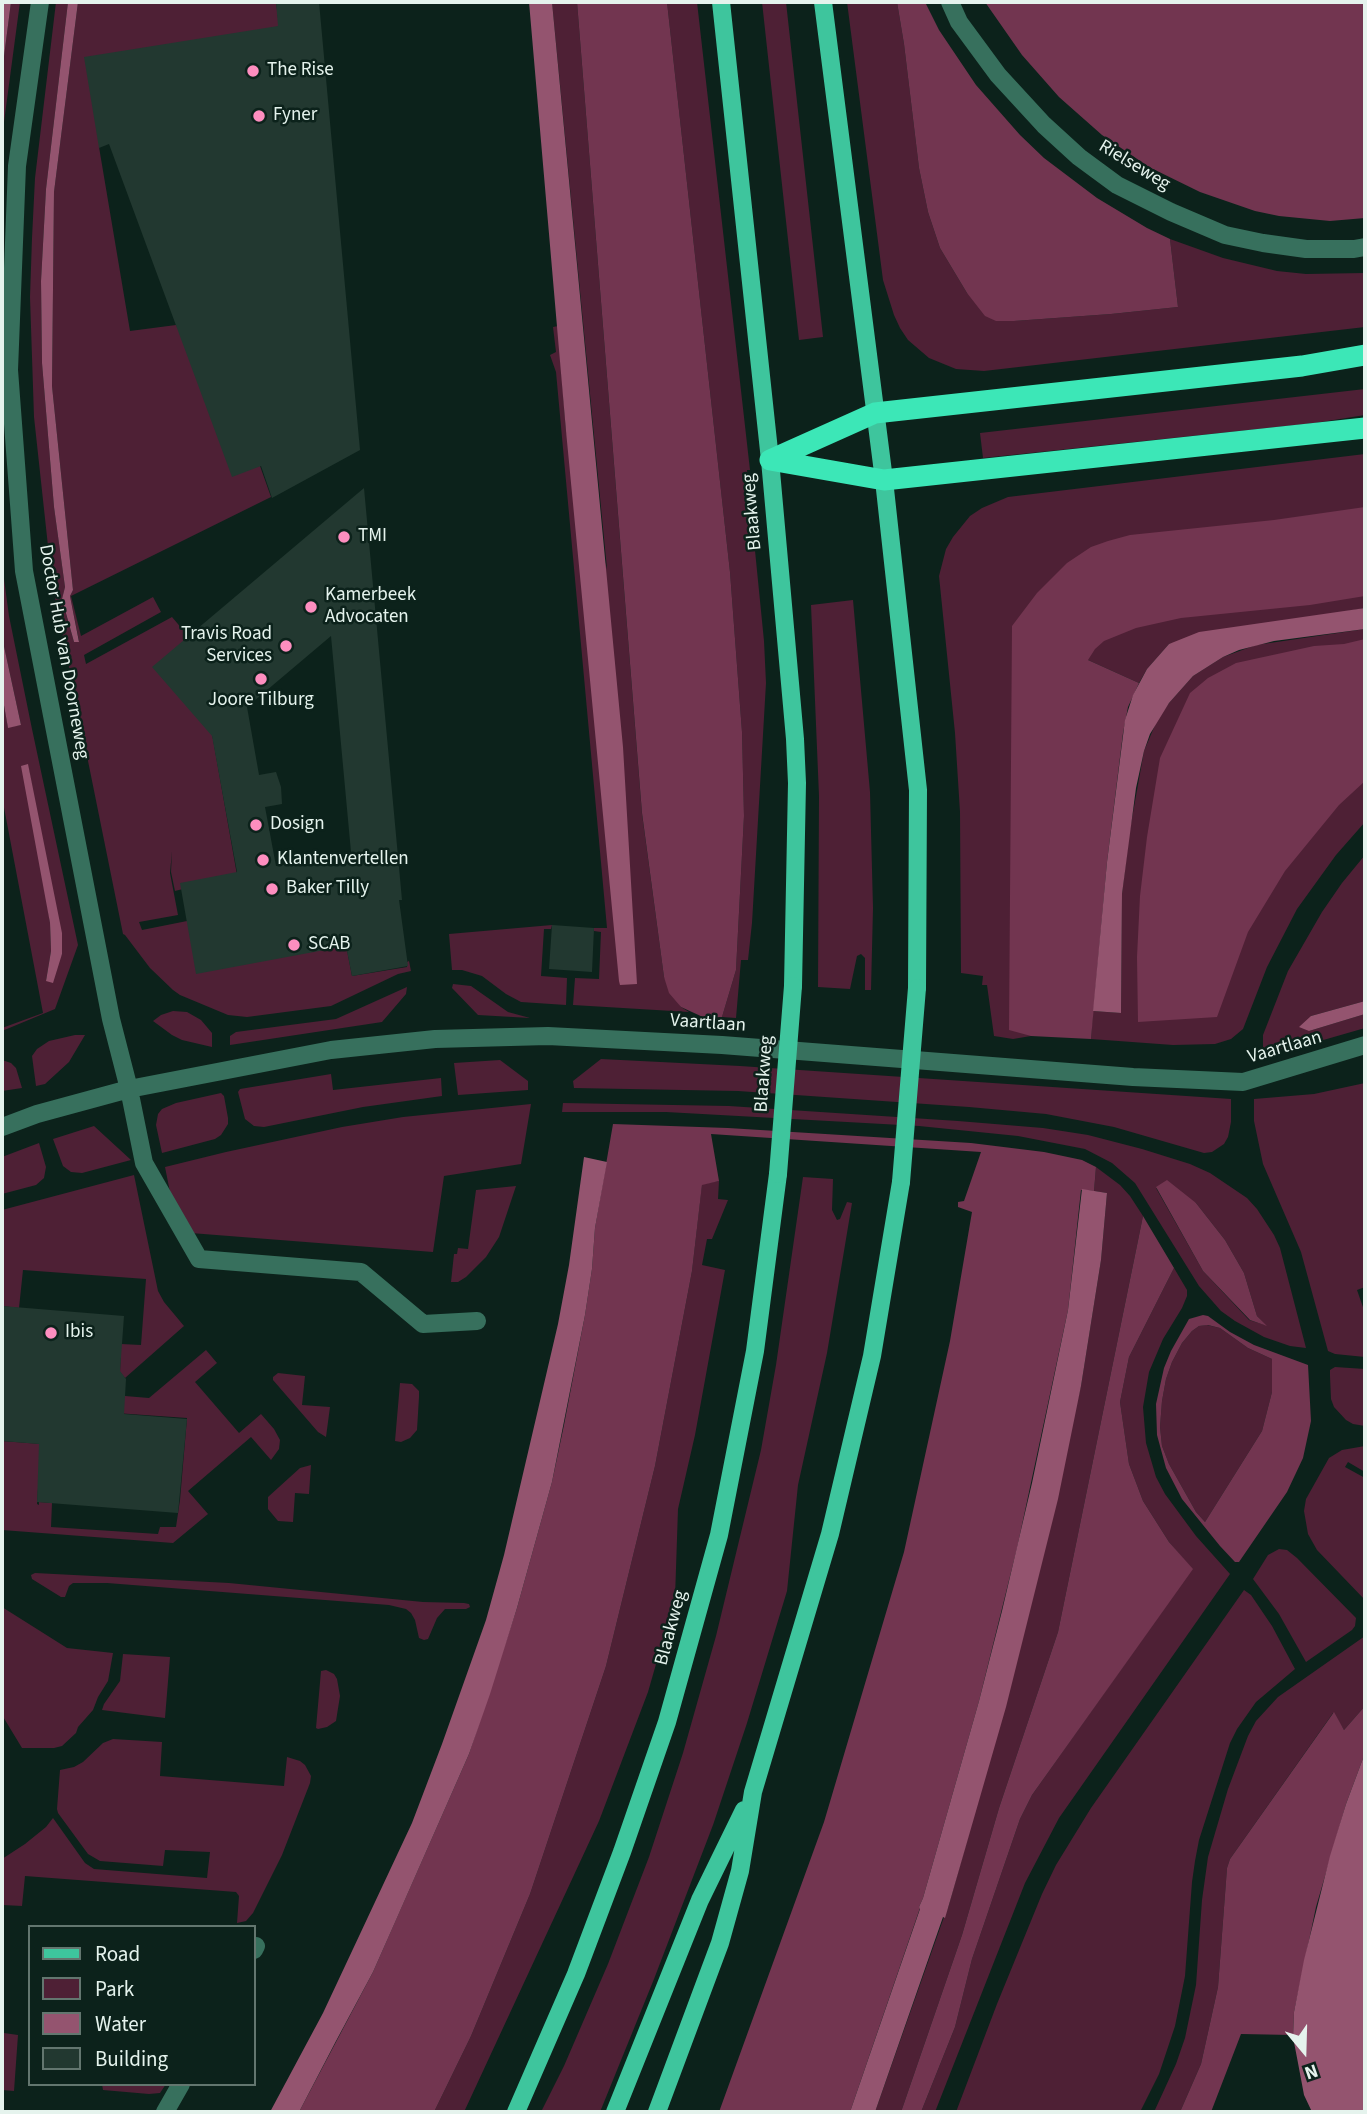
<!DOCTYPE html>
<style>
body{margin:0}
#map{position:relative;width:1367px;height:2114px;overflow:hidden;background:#0c221b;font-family:"Source Sans 3",sans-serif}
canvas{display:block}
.frame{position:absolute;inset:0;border:4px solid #e5f3ed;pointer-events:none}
.legend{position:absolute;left:28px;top:1925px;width:228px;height:161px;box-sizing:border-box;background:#0c221b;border:2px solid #63766f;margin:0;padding:9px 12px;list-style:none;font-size:21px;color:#e5f3ed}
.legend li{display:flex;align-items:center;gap:14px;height:35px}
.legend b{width:35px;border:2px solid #63766f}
.north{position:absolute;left:1269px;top:2016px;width:70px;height:70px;-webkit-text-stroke:5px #0c221b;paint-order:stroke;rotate:161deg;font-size:19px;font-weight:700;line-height:28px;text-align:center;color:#e5f3ed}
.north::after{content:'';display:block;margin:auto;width:24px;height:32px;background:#e5f3ed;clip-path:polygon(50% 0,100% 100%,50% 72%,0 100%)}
</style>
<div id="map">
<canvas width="1367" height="2114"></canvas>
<div class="frame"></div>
<ul class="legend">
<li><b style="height:9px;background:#3ec59d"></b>Road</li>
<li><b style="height:19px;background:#4e2035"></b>Park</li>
<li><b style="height:19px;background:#94546f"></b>Water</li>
<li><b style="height:19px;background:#223830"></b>Building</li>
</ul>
<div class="north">N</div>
</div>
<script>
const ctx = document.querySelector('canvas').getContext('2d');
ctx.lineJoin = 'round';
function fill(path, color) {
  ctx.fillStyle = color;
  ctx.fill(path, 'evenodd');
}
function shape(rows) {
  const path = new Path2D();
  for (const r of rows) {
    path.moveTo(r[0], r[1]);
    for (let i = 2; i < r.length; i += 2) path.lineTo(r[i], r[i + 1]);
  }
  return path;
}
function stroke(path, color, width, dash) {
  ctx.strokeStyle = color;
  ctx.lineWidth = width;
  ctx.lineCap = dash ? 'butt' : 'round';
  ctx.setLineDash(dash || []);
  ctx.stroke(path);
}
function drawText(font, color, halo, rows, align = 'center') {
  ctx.font = font + ' "Source Sans 3",sans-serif';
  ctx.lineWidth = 5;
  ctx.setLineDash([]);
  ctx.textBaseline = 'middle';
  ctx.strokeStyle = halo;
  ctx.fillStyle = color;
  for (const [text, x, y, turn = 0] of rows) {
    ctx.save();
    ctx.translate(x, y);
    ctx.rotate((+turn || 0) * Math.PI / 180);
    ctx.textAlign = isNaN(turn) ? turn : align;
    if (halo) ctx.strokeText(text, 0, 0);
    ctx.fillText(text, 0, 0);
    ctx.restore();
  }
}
fill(shape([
 [11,2,20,2,2,137,2,72],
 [56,2,68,2,46,189,41,281,42,363,54,507,65,587,62,600,74,642,79,641,70,596,73,590,52,386,54,192,78,2,276,2,279,26,99,147,130,331,176,325,260,466,271,497,71,596,81,636,153,597,161,612,84,655,86,664,172,617,189,637,211,728,237,875,175,891,171,872,172,851,170,873,178,915,139,922,142,930,187,921,346,945,352,976,407,967,407,962,409,961,411,971,398,974,331,1006,247,1017,228,1015,180,995,173,990,150,968,125,935,123,934,52,583,34,417,30,297,32,238,35,178],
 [552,2,577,2,642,814,664,977,681,1007,689,1012,573,1005,575,978,599,979,601,932,594,931,594,928,607,928,556,372,550,355,556,352,553,327,558,326,566,431,607,569],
 [667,2,697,2,750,470,747,470,764,641,766,683,752,923,748,960,741,960,736,1018,722,1017,736,970,744,816,742,732,730,572],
 [762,2,786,2,823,337,799,340],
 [847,2,897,2,904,44,919,168,928,212,940,248,967,293,1014,321,1111,314,1178,307,1170,239,1223,258,1277,271,1306,274,1365,273,1365,327,984,371,956,369,929,358,908,340,900,328,894,315,883,280],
 [1365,389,1365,415,1315,423,983,458,980,433],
 [1365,454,1365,608,1169,644,1147,669,1139,683,1088,660,1031,1036,1013,1039,994,1036,987,985,982,985,983,976,961,973,960,812,955,733,939,576,946,549,953,537,970,516,982,508,1008,497],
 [2,564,9,616,32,729,78,945,55,1009,2,1031,2,1028,43,1013,2,797,2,694,8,727,21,725,2,637],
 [28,765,62,954,46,981,51,951,50,923],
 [853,600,870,792,873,908,871,990,865,990,865,958,861,954,857,956,850,989,818,987,819,796,811,605],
 [1365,629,1365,822,1336,855,1297,909,1267,967,1243,1029,1231,1039,1215,1044,1173,1045,1091,1039,1093,1011,1121,1013,1122,894,1129,835,1144,751,1158,718,1169,703,1193,676,1223,657,1256,645],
 [1365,855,1365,1001,1311,1016,1309,1031,1365,1014,1365,1028,1313,1043,1266,1052,1263,1047,1263,1035,1288,971,1322,912,1342,883],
 [552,925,551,929,544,929,541,976,567,978,566,1005,521,1002,506,994,482,976,462,970,452,970,449,934],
 [453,984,471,986,508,1012,530,1018,478,1015,452,988],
 [407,987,406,994,382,1022,230,1045,230,1036,236,1032,336,1019],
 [173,1011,187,1012,201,1020,212,1033,212,1047,182,1040,172,1035,153,1021,161,1015],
 [75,1035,85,1035,69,1062,45,1084,36,1086,32,1056,37,1049,49,1041],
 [601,1059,740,1066,1231,1099,1231,1122,1228,1137,1224,1144,1212,1152,1204,1153,1114,1127,1046,1114,969,1107,738,1091,574,1088,573,1081],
 [2,1060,11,1063,16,1068,22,1088,2,1091],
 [500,1060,528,1081,528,1090,458,1095,454,1063],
 [331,1074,333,1090,441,1078,442,1096,363,1107,264,1127,254,1126,245,1119,238,1092,240,1089],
 [1365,1083,1365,1287,1357,1290,1365,1313,1365,1357,1335,1354,1328,1351,1301,1252,1263,1164,1254,1121,1254,1099,1314,1094],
 [221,1093,224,1096,228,1118,228,1124,221,1135,215,1139,162,1153,156,1125,158,1114,162,1109,176,1103],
 [563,1103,729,1106,958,1121,1043,1128,1088,1135,1142,1149,1190,1164,1210,1173,1247,1198,1257,1209,1274,1235,1280,1248,1306,1348,1290,1346,1264,1337,1235,1321,1221,1311,1199,1286,1135,1183,1112,1163,1085,1149,1018,1136,919,1126,666,1112,562,1112],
 [1156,1188,1196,1203,1225,1240,1244,1273,1257,1316,1265,1325,1249,1320,1203,1271],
 [531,1104,521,1164,444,1176,433,1252,178,1232,165,1167,226,1152,342,1127,403,1117],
 [94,1126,131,1160,82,1173,71,1172,63,1166,53,1139],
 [39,1143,46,1167,44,1178,36,1185,2,1194,2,1157],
 [1096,1167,1120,1185,1130,1196,1143,1216,1058,1632,999,1808,962,1935,901,2112,875,2112,944,1917,948,1908,974,1815,1081,1386,1101,1260,1107,1193,1094,1191],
 [134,1175,158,1291,164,1302,184,1326,125,1378,120,1372,121,1344,141,1345,146,1279,23,1270,19,1308,2,1306,2,1210],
 [803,1177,833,1179,832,1210,837,1220,840,1219,847,1202,852,1203,827,1353,798,1485,787,1591,747,1723,713,1825,654,1979,600,2112,541,2112,564,2066,608,1964,649,1857,683,1753,716,1636,761,1450,776,1365],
 [719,1181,718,1199,728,1200,712,1239,707,1239,702,1265,725,1270,695,1435,678,1509,675,1598,648,1692,599,1821,464,2112,434,2112,471,2036,530,1894,606,1666,655,1466,692,1271,702,1184],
 [516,1186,499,1237,486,1257,466,1277,458,1282,451,1282,454,1254,457,1254,458,1248,468,1249,476,1190],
 [1174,1268,1187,1290,1187,1296,1182,1308,1163,1339,1149,1372,1143,1407,1146,1443,1156,1477,1165,1494,1196,1536,1230,1574,1059,1818,1025,1883,935,2112,921,2112,955,2027,972,1959,1020,1819,1032,1795,1192,1569,1169,1542,1143,1501,1129,1464,1120,1402,1129,1357],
 [1207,1325,1220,1328,1248,1348,1272,1359,1272,1392,1262,1431,1205,1522,1196,1512,1169,1464,1162,1446,1160,1427,1162,1401,1166,1379,1172,1362,1182,1343,1192,1331,1199,1326],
 [206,1350,217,1363,195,1382,239,1433,261,1414,274,1429,280,1440,279,1449,271,1460,251,1437,188,1491,208,1514,173,1543,2,1530,2,1441,41,1444,37,1504,39,1505,39,1502,52,1503,51,1527,158,1534,160,1527,176,1527,180,1500,187,1418,116,1413,125,1396,149,1398],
 [1335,1367,1365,1369,1365,1426,1353,1424,1346,1420,1334,1407,1331,1399,1330,1376,1330,1370],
 [278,1373,305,1376,302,1405,330,1407,326,1437,318,1432,273,1380,273,1377],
 [400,1383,412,1384,419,1391,419,1397,417,1430,410,1438,401,1442,395,1441],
 [1365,1446,1365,1472,1348,1462,1345,1467,1365,1478,1365,1600,1317,1550,1308,1534,1304,1511,1306,1499,1329,1458,1342,1450],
 [311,1465,309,1494,295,1493,293,1522,278,1521,268,1509,268,1497,300,1468],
 [1279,1549,1287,1550,1297,1558,1356,1618,1355,1626,1352,1630,1306,1662,1279,1614,1253,1579,1268,1555],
 [35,1573,229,1583,423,1602,464,1603,469,1604,470,1607,466,1609,445,1609,437,1618,428,1639,424,1640,419,1638,415,1620,411,1613,406,1609,389,1605,107,1583,73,1583,69,1586,65,1597,61,1597,32,1579,31,1575],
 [1244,1590,1251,1595,1272,1626,1295,1669,1256,1702,1237,1729,1230,1743,1199,1840,1195,1861,1192,1882,1185,1976,1175,2026,1159,2074,1140,2112,956,2112,997,2004,1042,1894,1056,1865,1091,1808],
 [2,1607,67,1648,113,1653,108,1681,98,1697,93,1710,78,1727,76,1733,62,1746,54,1748,22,1748,2,1715],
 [1365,1636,1365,1706,1344,1730,1333,1713,1230,1859,1227,1868,1218,1987,1201,2064,1180,2112,1154,2112,1176,2064,1185,2038,1196,1985,1202,1900,1208,1857,1228,1789,1248,1736,1256,1721,1278,1697],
 [123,1654,170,1657,165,1718,102,1710,104,1704,120,1681],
 [326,1670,334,1674,337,1679,340,1696,336,1721,327,1727,318,1729,316,1728,321,1671],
 [113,1739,162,1742,160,1776,284,1786,287,1757,300,1761,305,1765,311,1776,310,1783,282,1855,253,1913,246,1921,237,1923,239,1896,236,1892,25,1876,22,1906,3,1905,2,1919,2,1859,25,1844,46,1827,53,1818,85,1863,94,1869,207,1878,210,1852,165,1850,163,1866,100,1861,88,1854,58,1813,57,1809,60,1770,74,1767,83,1762,103,1743],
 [4,2033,18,2035,14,2091,2,2090],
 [102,2084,166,2084,160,2093,149,2094,103,2090]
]), '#4e2035');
fill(shape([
 [577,2,667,2,730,572,742,732,744,816,736,970,722,1017,705,1018,681,1007,669,993,664,977,642,813],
 [897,2,925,2,939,30,976,85,1020,135,1044,158,1097,198,1147,228,1170,239,1178,307,1111,314,1014,321,996,321,985,316,967,293,940,248,928,212,919,168,904,44],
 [985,2,1365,2,1365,218,1330,221,1279,216,1255,211,1200,192,1149,167,1102,135,1059,97,1022,55],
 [1365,507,1365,596,1310,605,1181,618,1136,628,1104,641,1095,649,1088,660,1139,683,1128,707,1123,733,1107,862,1091,1039,1031,1036,1009,1030,1012,626,1037,593,1067,563,1091,547,1108,541,1130,535,1274,520],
 [1365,639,1365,781,1339,805,1285,871,1248,932,1217,1017,1138,1022,1137,957,1140,896,1147,837,1160,758,1190,693,1208,678,1236,663,1314,646,1344,644],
 [613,1124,728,1128,971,1143,1044,1152,1082,1160,1096,1167,1094,1191,1081,1190,1068,1310,1017,1548,979,1701,923,1898,919,1907,920,1908,850,2112,719,2112,824,1822,904,1552,950,1341,972,1212,958,1207,958,1202,964,1201,981,1152,711,1134,719,1181,702,1185,692,1271,655,1466,606,1666,530,1894,471,2036,434,2112,299,2112,373,1972,469,1754,517,1608,552,1482,564,1425,585,1315,592,1269,595,1228],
 [1167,1180,1196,1203,1225,1240,1244,1273,1257,1316,1267,1326,1250,1320,1203,1271,1156,1187],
 [1143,1216,1174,1268,1129,1357,1120,1402,1129,1464,1143,1501,1169,1542,1193,1569,1032,1795,1020,1819,972,1959,955,2027,921,2112,901,2112,962,1935,999,1808,1058,1632],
 [1203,1315,1208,1316,1230,1332,1254,1345,1308,1365,1311,1421,1303,1458,1287,1492,1239,1562,1235,1562,1220,1546,1182,1499,1166,1468,1157,1435,1156,1404,1164,1368,1171,1351,1189,1319],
 [1208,1325,1220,1328,1248,1348,1272,1359,1272,1392,1262,1431,1205,1522,1196,1512,1169,1464,1162,1446,1160,1427,1162,1401,1166,1379,1172,1362,1182,1343,1192,1331,1199,1326],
 [1365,1706,1365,1753,1346,1804,1316,1907,1294,2012,1293,2037,1292,2035,1241,2034,1211,2112,1180,2112,1201,2064,1218,1987,1227,1868,1230,1859,1334,1712,1344,1730]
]), '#723550');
fill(shape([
 [2,2,11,2,2,72],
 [68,2,78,2,54,192,52,386,73,590,70,596,79,642,74,642,62,599,65,587,54,507,42,363,41,281,46,189],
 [529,2,552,2,623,747,637,984,620,985,619,981,566,431],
 [1365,608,1365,629,1274,641,1239,650,1223,657,1193,676,1169,703,1150,734,1144,751,1136,788,1122,894,1121,1013,1093,1011,1107,862,1125,720,1133,695,1147,669,1169,644,1199,632],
 [2,637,21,725,8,728,2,694],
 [28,764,62,933,62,954,53,983,46,981,51,951,50,923,21,766],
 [1365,1001,1365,1014,1309,1031,1299,1027,1311,1016],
 [584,1157,607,1162,595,1228,592,1269,585,1315,552,1482,517,1608,490,1694,469,1754,396,1920,373,1972,336,2041,299,2112,270,2112,323,2013,412,1823,442,1744,486,1620,504,1555,558,1324,569,1265],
 [1082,1189,1107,1193,1101,1260,1081,1386,1058,1499,1006,1707,948,1908,945,1918,943,1917,875,2112,850,2112,920,1909,919,1907,923,1898,979,1701,1002,1611,1032,1483,1068,1310],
 [1365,1753,1365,2112,1312,2112,1304,2095,1298,2063,1293,2037,1294,2012,1304,1960,1330,1856,1346,1804]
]), '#94546f');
fill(shape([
 [276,2,319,2,360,450,272,498,261,466,232,477,109,144,99,148,84,57,278,26],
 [364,488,402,900,399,900,408,966,352,976,346,946,196,974,180,883,237,872,212,736,152,667],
 [331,636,351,852,276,866,265,807,282,804,281,787,276,772,259,775,247,707],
 [552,925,594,928,592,972,549,969],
 [2,1306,124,1316,120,1371,126,1379,124,1414,187,1419,178,1513,37,1502,39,1444,2,1441]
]), '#223830');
stroke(shape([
 [40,2,17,166,9,370,24,571,111,1019,129,1089,144,1163,199,1259,361,1272,423,1324,477,1321],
 [950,2,959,22,998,75,1044,125,1079,157,1117,185,1171,212,1225,235,1263,243,1306,249,1354,249,1365,247],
 [2,1127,37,1114,129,1089,331,1050,435,1039,548,1036,722,1045,1133,1077,1243,1082,1365,1045],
 [254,1950,256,1946],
 [165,2112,181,2084]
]), '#37705d', 18);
stroke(shape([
 [721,2,770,460,795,739,797,783,793,986],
 [823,2,884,480,918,790,917,988],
 [516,2112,576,1974,622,1852,667,1722,719,1535,755,1351,778,1174],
 [615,2112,700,1900,744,1810],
 [657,2112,720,1943,740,1871,753,1792,830,1534,872,1356,901,1182]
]), '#3ec59d', 18);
stroke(shape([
 [770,460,875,413,1302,366,1365,355],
 [770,460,884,480,1365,428]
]), '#3ce7b7', 21);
stroke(shape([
 [778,1174,793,986],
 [901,1182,917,988]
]), '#3ec59d', 18);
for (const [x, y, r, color] of [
 [253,71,7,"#fd8ebf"],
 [259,116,7,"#fd8ebf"],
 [344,537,7,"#fd8ebf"],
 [311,607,7,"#fd8ebf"],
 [286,646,7,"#fd8ebf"],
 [261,679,7,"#fd8ebf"],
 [256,825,7,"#fd8ebf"],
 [263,860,7,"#fd8ebf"],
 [272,889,7,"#fd8ebf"],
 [294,945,7,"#fd8ebf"],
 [51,1333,7,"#fd8ebf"]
]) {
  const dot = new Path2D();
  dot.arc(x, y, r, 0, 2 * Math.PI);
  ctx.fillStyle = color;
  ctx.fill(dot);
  stroke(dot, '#0c221b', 2.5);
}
drawText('19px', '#e5f3ed', '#0c221b', [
 ["The Rise",267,71],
 ["Fyner",273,116],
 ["TMI",358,537],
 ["Kamerbeek",325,596],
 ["Advocaten",325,618],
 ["Travis Road",272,635,"right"],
 ["Services",272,657,"right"],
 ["Joore Tilburg",261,701,"center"],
 ["Dosign",270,825],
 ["Klantenvertellen",277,860],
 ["Baker Tilly",286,889],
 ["SCAB",308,945],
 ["Ibis",65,1333]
], 'left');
drawText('19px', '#e5f3ed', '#0c221b', [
 ["Rielseweg",1134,166,31],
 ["Blaakweg",753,512,-95],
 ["Doctor Hub van Doorneweg",63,652,80],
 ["Vaartlaan",708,1024,4],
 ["Vaartlaan",1285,1048,-16],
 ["Blaakweg",765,1074,-86],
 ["Blaakweg",672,1628,-75]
]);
</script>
